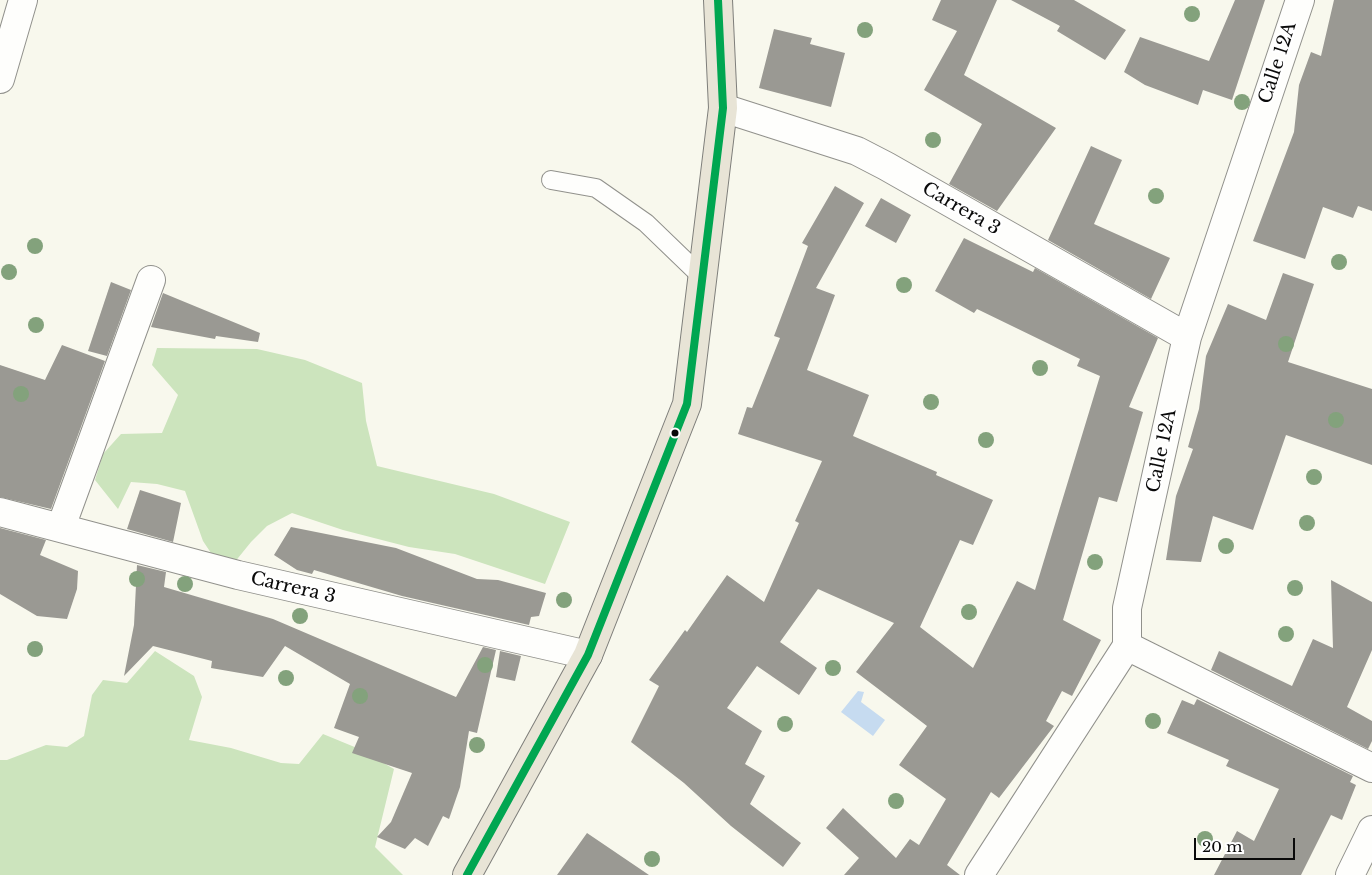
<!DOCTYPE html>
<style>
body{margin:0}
#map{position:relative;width:1372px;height:875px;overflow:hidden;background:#f8f8ed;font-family:"Libre Baskerville",serif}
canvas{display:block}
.scale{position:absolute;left:1194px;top:838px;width:101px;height:22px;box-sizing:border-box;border:2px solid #0a0a0a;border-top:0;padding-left:6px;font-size:15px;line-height:18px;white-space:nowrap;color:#0a0a0a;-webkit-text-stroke:4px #fff;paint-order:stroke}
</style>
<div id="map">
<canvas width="1372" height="875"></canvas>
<div class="scale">20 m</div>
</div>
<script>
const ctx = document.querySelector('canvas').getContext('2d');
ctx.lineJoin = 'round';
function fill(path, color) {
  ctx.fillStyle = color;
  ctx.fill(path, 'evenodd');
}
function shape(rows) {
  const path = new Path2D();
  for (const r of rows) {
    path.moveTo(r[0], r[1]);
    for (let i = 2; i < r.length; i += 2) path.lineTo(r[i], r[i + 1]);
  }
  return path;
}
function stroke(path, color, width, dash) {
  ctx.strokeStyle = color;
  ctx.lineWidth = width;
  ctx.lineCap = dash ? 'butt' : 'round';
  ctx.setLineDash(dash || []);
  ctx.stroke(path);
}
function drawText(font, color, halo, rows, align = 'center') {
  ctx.font = font + ' "Libre Baskerville",serif';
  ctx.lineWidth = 5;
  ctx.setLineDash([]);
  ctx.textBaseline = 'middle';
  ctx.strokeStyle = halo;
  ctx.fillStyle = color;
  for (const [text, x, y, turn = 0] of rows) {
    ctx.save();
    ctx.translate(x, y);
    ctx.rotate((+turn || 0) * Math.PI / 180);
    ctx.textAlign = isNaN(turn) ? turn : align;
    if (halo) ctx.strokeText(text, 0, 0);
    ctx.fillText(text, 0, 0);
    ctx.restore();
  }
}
fill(shape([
 [157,348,257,349,305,360,362,383,366,421,377,466,494,494,570,522,545,584,455,554,409,547,343,530,292,513,267,526,251,542,234,563,213,556,203,541,185,491,157,484,131,482,118,509,95,480,103,454,121,434,162,433,178,395,152,365],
 [155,651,194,676,202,697,189,740,231,748,281,763,299,764,323,734,357,748,394,769,375,847,403,875,0,875,0,760,7,760,46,745,67,747,84,736,92,695,103,680,127,683]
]), '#cce4bd');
fill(shape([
 [858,691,864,692,861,702,885,720,873,736,841,712]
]), '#c6dbf0');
fill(shape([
 [941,0,997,0,964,75,1056,128,997,211,949,184,982,124,924,90,957,31,932,20],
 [1011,0,1074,0,1126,30,1105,60,1057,31,1060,26],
 [1235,0,1265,0,1232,100,1203,90,1198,105,1145,85,1124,72,1140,37,1209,61],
 [1334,0,1372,0,1372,211,1358,206,1353,218,1323,207,1305,259,1253,241,1294,132,1299,85,1311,52,1321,56],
 [774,29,812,38,810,44,845,53,831,107,759,88],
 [1091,146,1122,160,1094,224,1170,258,1151,299,1048,240],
 [835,186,864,203,816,288,835,295,807,370,869,395,853,436,937,472,936,475,993,500,973,545,960,540,920,627,973,668,1017,581,1035,590,1100,376,1077,366,1080,359,977,309,974,313,935,291,964,238,1033,272,1035,268,1158,338,1129,407,1143,412,1117,502,1099,497,1063,620,1101,640,1072,696,1062,691,1046,721,1054,726,999,798,991,792,947,865,960,875,844,875,859,858,826,828,843,808,896,858,910,839,919,845,946,799,899,765,927,726,856,672,894,623,818,589,780,642,817,668,799,695,757,666,727,708,762,731,745,764,765,776,750,804,801,843,783,867,731,826,684,783,631,742,659,686,649,680,685,630,687,632,727,575,764,602,799,523,795,521,822,461,738,434,747,407,752,408,780,338,774,336,808,246,802,243],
 [881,198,911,215,896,243,865,226],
 [1283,273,1314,284,1288,362,1372,389,1372,465,1286,435,1253,530,1213,516,1201,562,1166,560,1176,496,1193,449,1188,447,1199,409,1206,356,1228,304,1266,320],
 [111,282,131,290,107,356,88,351],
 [163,293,260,333,258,342,216,336,215,339,151,327],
 [62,345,105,361,51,509,0,497,0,365,45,380],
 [140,490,181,503,173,542,127,529],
 [291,527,396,548,477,579,498,580,546,593,539,616,531,617,529,625,402,596,314,570,312,574,297,570,274,555],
 [0,528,46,540,40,555,78,571,77,589,67,619,37,616,0,594],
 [137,565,166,572,164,587,273,619,456,697,483,647,496,650,477,733,469,731,460,787,449,819,443,816,428,846,415,838,405,849,377,837,391,822,412,773,352,753,359,737,334,728,350,684,285,646,263,677,211,668,212,661,153,646,124,676,134,625],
 [1331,580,1372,602,1372,650,1347,707,1372,721,1372,741,1368,749,1211,670,1219,651,1292,686,1313,639,1333,648],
 [500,651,521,656,515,681,496,677],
 [1197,699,1353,776,1350,782,1356,785,1342,820,1331,815,1301,875,1214,875,1237,831,1254,841,1279,789,1226,766,1229,760,1167,733,1182,700,1194,705],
 [587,833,649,875,557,875]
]), '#9a9993');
const service = shape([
 [551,180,596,188,646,223,702,277]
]);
const minor = shape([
 [0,79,23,0],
 [723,108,857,151,886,166,1187,337],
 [0,512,238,575,588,655],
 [61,527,151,280],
 [1127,646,1372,768],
 [979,875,1127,646,1127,608,1187,337,1300,0],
 [1350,875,1372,830]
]);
const trunk = shape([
 [467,875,588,655,687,404,723,108,718,0]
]);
stroke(service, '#91918c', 20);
stroke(minor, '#91918c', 30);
stroke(trunk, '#7e7e7a', 30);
stroke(service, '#fefefc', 18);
stroke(minor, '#fefefc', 28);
stroke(trunk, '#e8e4d6', 28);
stroke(shape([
 [467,875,588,655,687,404,723,108,718,0]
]), '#00a651', 8);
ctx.fillStyle = '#83a27c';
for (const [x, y] of [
 [1192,14],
 [865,30],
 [1242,102],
 [933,140],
 [1156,196],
 [35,246],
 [1339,262],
 [9,272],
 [904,285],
 [36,325],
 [1286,344],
 [1040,368],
 [21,394],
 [931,402],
 [1336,420],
 [986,440],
 [1314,477],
 [1307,523],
 [1226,546],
 [1095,562],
 [137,579],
 [185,584],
 [1295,588],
 [564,600],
 [969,612],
 [300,616],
 [1286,634],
 [35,649],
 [485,665],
 [833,668],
 [286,678],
 [360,696],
 [1153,721],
 [785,724],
 [477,745],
 [896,801],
 [1205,839],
 [652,859]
]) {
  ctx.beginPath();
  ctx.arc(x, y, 8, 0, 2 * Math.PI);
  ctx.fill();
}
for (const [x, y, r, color] of [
 [675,433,4.5,"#0a0a0a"]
]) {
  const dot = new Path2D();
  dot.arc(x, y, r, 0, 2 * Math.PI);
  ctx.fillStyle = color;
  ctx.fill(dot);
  stroke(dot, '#fff', 2);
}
drawText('18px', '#0a0a0a', '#fff', [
 ["Calle 12A",1278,63,-72],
 ["Carrera 3",961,209,30],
 ["Calle 12A",1162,451,-78],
 ["Carrera 3",293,588,13]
]);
</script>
